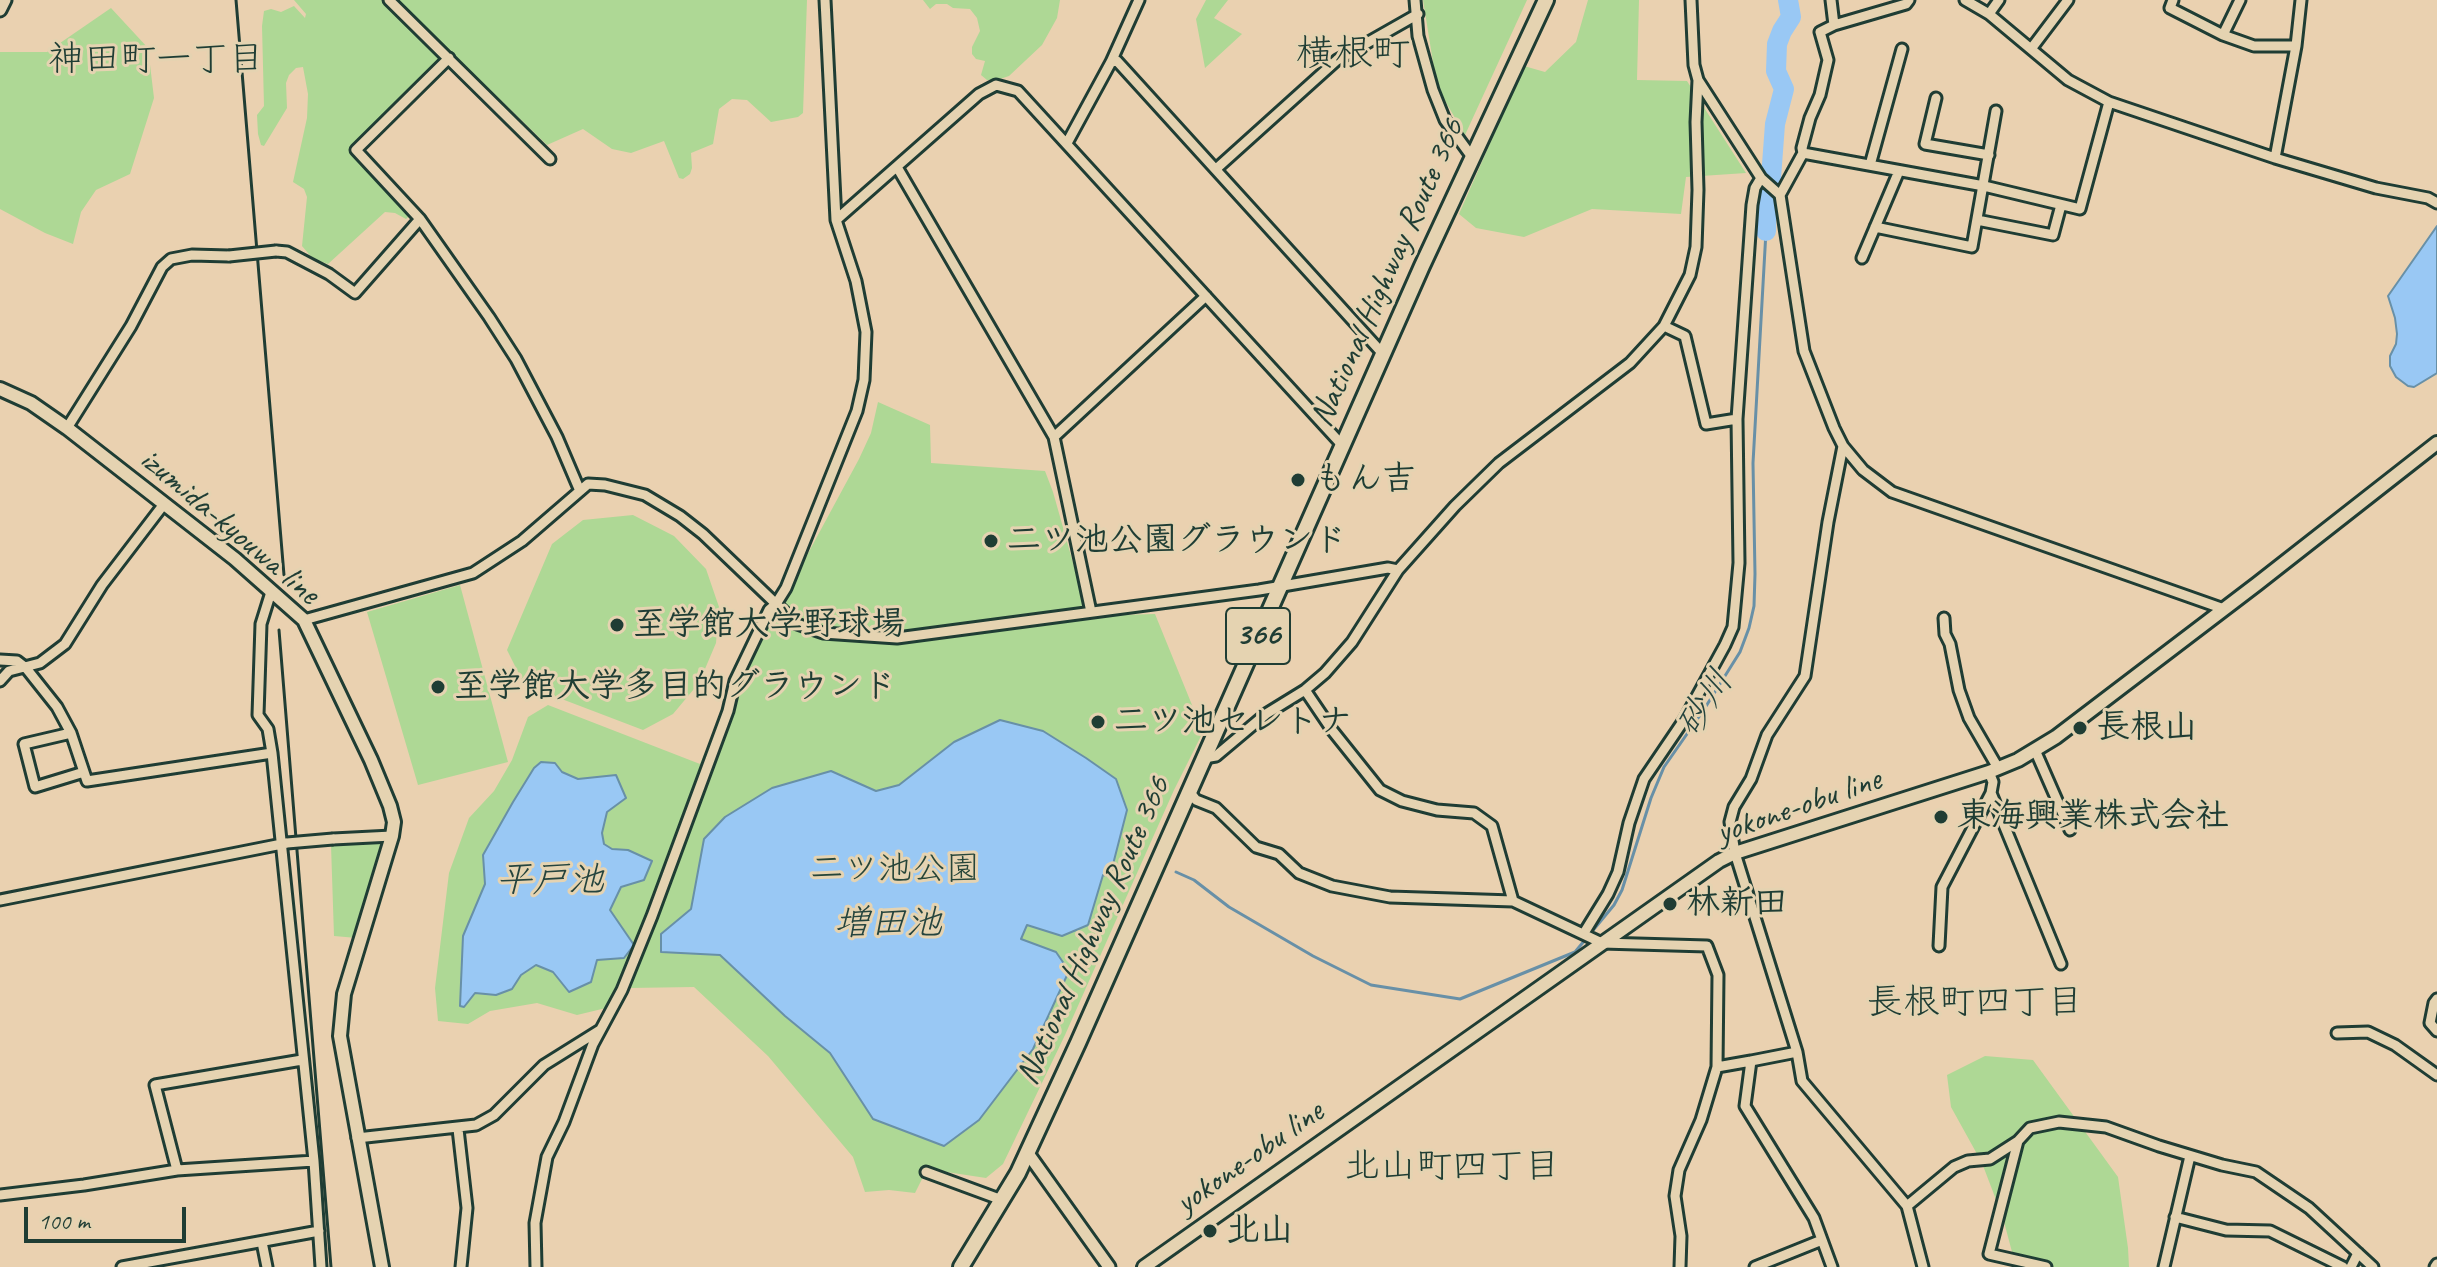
<!DOCTYPE html>
<meta charset="utf-8">
<style>
body{margin:0}
#map{position:relative;width:2437px;height:1267px;overflow:hidden;background:#ead1b0;font-family:Caveat,sans-serif}
canvas{display:block}
.scale{position:absolute;left:24px;top:1207px;width:162px;height:36px;box-sizing:border-box;border:4px solid #1f3d34;border-top:0;padding-left:10px;font-size:24px;line-height:28px;white-space:nowrap;color:#1f3d34;-webkit-text-stroke:6px #e5d3b1;paint-order:stroke}
</style>
<div id="map">
<canvas width="2437" height="1267"></canvas>
<div class="scale">100 m</div>
</div>
<script>
const ctx = document.querySelector('canvas').getContext('2d');
ctx.lineJoin = 'round';
function fill(path, color) {
  ctx.fillStyle = color;
  ctx.fill(path, 'evenodd');
}
function shape(rows) {
  const path = new Path2D();
  for (const r of rows) {
    path.moveTo(r[0], r[1]);
    for (let i = 2; i < r.length; i += 2) path.lineTo(r[i], r[i + 1]);
  }
  return path;
}
function stroke(path, color, width, dash) {
  ctx.strokeStyle = color;
  ctx.lineWidth = width;
  ctx.lineCap = dash ? 'butt' : 'round';
  ctx.setLineDash(dash || []);
  ctx.stroke(path);
}
function drawText(font, color, halo, rows, align = 'center') {
  ctx.font = font + ' Caveat,"Klee One",sans-serif';
  ctx.lineWidth = 6;
  ctx.setLineDash([]);
  ctx.textBaseline = 'middle';
  ctx.strokeStyle = halo;
  ctx.fillStyle = color;
  for (const [text, x, y, turn = 0] of rows) {
    ctx.save();
    ctx.translate(x, y);
    ctx.rotate((+turn || 0) * Math.PI / 180);
    ctx.textAlign = isNaN(turn) ? turn : align;
    if (halo) ctx.strokeText(text, 0, 0);
    ctx.fillText(text, 0, 0);
    ctx.restore();
  }
}
fill(shape([
 [294,0,807,0,803,113,798,117,771,122,747,100,732,99,719,109,713,144,691,153,692,168,690,174,683,179,679,178,664,141,631,153,612,149,583,129,547,145,450,51,432,71,352,150,408,211,409,216,406,219,395,213,385,212,328,264,313,259,302,246,307,197,304,189,293,182,307,118,308,94,303,67,296,68,289,75,286,83,287,108,264,146,261,145,258,134,257,115,264,106,262,26,264,11,271,9,281,12,294,6,305,18,306,14],
 [923,0,1060,0,1057,18,1042,45,1009,76,997,80,987,80,981,75,985,61,976,59,972,54,972,47,980,31,977,18,970,9,953,8,947,4,936,4,930,9],
 [1206,0,1228,0,1214,18,1242,34,1205,68,1196,19],
 [1423,0,1527,0,1465,135,1437,87],
 [1588,0,1639,0,1637,80,1687,81,1746,173,1686,177,1681,214,1592,209,1524,237,1476,228,1459,214,1524,66,1545,72,1576,42],
 [111,8,148,48,154,98,130,174,96,190,81,212,73,244,45,233,0,209,0,52,47,52],
 [878,402,930,425,931,463,1045,471,1053,492,1088,616,1155,614,1203,732,1174,790,1065,1035,1003,1164,986,1178,927,1169,915,1193,889,1190,865,1192,853,1157,768,1056,694,987,629,988,606,1008,577,1015,537,1003,490,1011,468,1024,438,1021,435,988,449,873,469,818,494,791,512,760,528,717,548,705,700,764,766,612,779,613,785,596,859,459,871,433],
 [633,515,674,536,706,569,719,607,716,643,699,683,673,714,643,730,546,693,522,680,507,650,552,544,583,520],
 [460,585,508,762,418,785,367,612],
 [388,841,357,938,334,936,331,845],
 [1985,1056,2033,1060,2118,1177,2128,1248,2129,1267,2016,1267,2003,1218,1982,1163,1951,1107,1947,1075]
]), '#aed895');
const water = shape([
 [2437,226,2437,373,2414,387,2408,386,2396,377,2390,366,2390,356,2396,344,2397,334,2395,318,2388,296,2437,226],
 [1000,720,1043,731,1086,758,1116,779,1127,810,1110,876,1103,875,1088,925,1062,936,1027,925,1021,939,1056,952,1069,971,1033,1049,979,1120,944,1146,873,1119,830,1053,785,1016,720,955,661,952,661,934,691,909,704,839,725,817,772,788,831,771,876,791,899,785,954,742,1000,720],
 [541,762,555,763,562,772,578,779,616,775,626,798,607,812,602,833,604,844,612,849,628,850,652,861,644,880,621,887,610,910,634,945,624,958,597,960,591,982,569,992,553,972,536,965,521,975,512,989,496,995,475,993,464,1007,460,1006,463,936,485,884,483,855,513,802,534,768,541,762]
]);
fill(water, '#99c8f4');
stroke(water, '#6890a7', 2);
stroke(shape([
 [1176,872,1194,880,1229,907,1313,956,1371,985,1460,999,1575,952,1614,905,1622,890,1651,798,1664,767,1703,711,1740,652,1749,628,1754,606,1755,574,1753,463,1766,231]
]), '#6890a7', 3);
stroke(shape([
 [1766,231,1767,192,1771,178,1775,124,1784,89,1776,71,1777,44,1782,31,1791,17,1788,0]
]), '#99c8f4', 20);
const minor = shape([
 [389,0,550,159],
 [1415,0,1418,36,1433,90,1445,120,1472,157],
 [1831,0,1834,25],
 [1909,0,1906,4,1834,25,1820,32,1828,60,1820,95,1810,118,1802,148,1803,153,1780,195,1804,351,1834,428,1843,446,1863,470,1892,492,2224,609],
 [1965,0,1989,14,2068,80,2109,102,2275,158,2376,188,2428,198,2437,203],
 [2173,0,2170,8,2223,35,2254,46,2296,46],
 [1989,14,1999,0],
 [2223,35,2240,0],
 [2031,49,2068,0],
 [449,58,356,150,420,219,489,317,516,359,557,437,580,491],
 [1111,62,1117,61,1384,355],
 [1698,80,1761,178,1780,195],
 [1936,98,1925,144,1989,155],
 [1067,143,1111,62,1139,0],
 [1803,153,1984,186,2080,209,2109,102],
 [2275,158,2296,46,2301,0],
 [1870,165,1902,49],
 [897,167,1054,437,1091,612],
 [1216,169,1337,60,1418,14],
 [836,220,979,94,996,85,1018,91,1343,446],
 [1977,220,2053,235,2061,205],
 [1875,227,1972,247,1996,111],
 [276,251,287,252,329,274,355,293,420,219],
 [1862,258,1899,171],
 [1664,326,1685,336,1706,424,1737,419],
 [67,428,131,326,162,267,171,259,192,255,229,256],
 [1054,437,1206,296],
 [1843,446,1828,522,1805,676,1767,735,1751,779,1734,807,1730,822,1735,853,1797,1052,1802,1081,1907,1206,1923,1267],
 [271,592,261,624,258,715,268,729,272,753,314,1161,321,1267],
 [1944,618,1945,634,1950,644,1959,690,1969,718,1998,768],
 [304,620,473,573,522,541,588,484,605,485,645,495,680,516,703,534,797,624,823,633,897,638,1259,590,1388,568,1398,570],
 [0,660,17,661,26,668,57,707,71,733,87,781,272,753],
 [0,681,9,671,40,663,65,644,102,585,164,504],
 [1305,690,1332,730,1380,790,1402,801,1437,810,1474,813,1492,826,1513,901],
 [71,733,24,744,35,787,84,772],
 [2035,750,2070,830],
 [1204,758,1216,756,1266,714,1305,690,1325,673,1352,642,1398,570,1455,506,1499,463,1630,363,1664,326,1690,275,1696,247,1698,190,1696,122,1698,80,1694,65,1691,0],
 [1189,791,1196,800,1216,808,1256,847,1279,854,1299,873,1332,886,1390,897,1513,901,1602,943,1707,946,1718,975,1717,1067,1701,1120,1679,1170,1675,1196,1681,1236,1680,1267],
 [1991,793,2061,964],
 [333,839,392,836],
 [0,900,287,843],
 [1584,933,1608,894,1618,872,1629,823,1644,779,1684,720,1725,645,1733,627,1739,563,1737,419,1752,205,1755,188,1761,178],
 [1939,946,1942,887,1991,793,1993,782,1989,772],
 [2437,999,2434,1003,2430,1023,2437,1031],
 [2337,1033,2368,1032,2395,1045,2437,1075],
 [1751,1061,1797,1052],
 [1717,1067,1751,1061,1745,1106,1814,1218,1832,1267],
 [458,1129,467,1208,461,1267],
 [357,1138,476,1125,494,1115,544,1065,600,1030],
 [2018,1141,1989,1254,2046,1267],
 [177,1170,155,1085,302,1060],
 [926,1172,1002,1200],
 [0,1195,84,1185,177,1170,314,1161],
 [1907,1206,1954,1167,1968,1161,1990,1159,2018,1141,2030,1128,2059,1122,2106,1127,2159,1146,2222,1165,2256,1172,2309,1208,2373,1267],
 [2175,1217,2226,1230,2270,1231,2343,1267],
 [262,1242,267,1267],
 [122,1267,319,1231],
 [536,1267,535,1223,547,1157,564,1122,593,1044,622,990,652,916,728,711,735,681,769,610,776,604,786,588,857,411,864,380,866,332,856,281,836,220,825,0],
 [1755,1267,1822,1240],
 [2164,1267,2190,1156],
 [2351,1267,2358,1253],
 [2435,1267,2437,1264]
]);
const tertiary = shape([
 [0,10,5,0],
 [1027,1152,1109,1267]
]);
const secondary = shape([
 [0,389,31,403,67,428,235,559,304,620,371,760,390,806,394,822,392,836,344,994,340,1036,382,1267],
 [1144,1267,1719,861,1735,853,1989,772,2018,760,2056,737,2257,584,2437,443]
]);
const trunk = shape([
 [961,1267,1018,1173,1078,1043,1422,266,1546,0]
]);
stroke(minor, '#1f3d34', 15);
stroke(tertiary, '#1f3d34', 17);
stroke(secondary, '#1f3d34', 18);
stroke(trunk, '#1f3d34', 20);
stroke(minor, '#e5d3b1', 9);
stroke(tertiary, '#e5d3b1', 11);
stroke(secondary, '#e5d3b1', 12);
stroke(trunk, '#e5d3b1', 14);
stroke(shape([
 [236,0,284,575],
 [279,630,331,1267]
]), '#1f3d34', 3);
const minorBridge = shape([
 [229,256,276,251],
 [287,843,333,839]
]);
stroke(minorBridge, '#1f3d34', 15, []);
stroke(minorBridge, '#e5d3b1', 9);
for (const [x, y, r, color] of [
 [1298,480,8,"#1f3d34"],
 [991,541,8,"#1f3d34"],
 [617,625,8,"#1f3d34"],
 [438,687,8,"#1f3d34"],
 [1098,722,8,"#1f3d34"],
 [2080,728,8,"#1f3d34"],
 [1941,817,8,"#1f3d34"],
 [1670,904,8,"#1f3d34"],
 [1210,1231,8,"#1f3d34"]
]) {
  const dot = new Path2D();
  dot.arc(x, y, r, 0, 2 * Math.PI);
  ctx.fillStyle = color;
  ctx.fill(dot);
  stroke(dot, '#e5d3b1', 3);
}
for (const [x, y, w] of [
 [1258,636,64]
]) {
  const box = new Path2D();
  box.roundRect(x - w / 2, y - 28, w, 56, 6);
  ctx.fillStyle = '#e5d3b1';
  ctx.fill(box);
  stroke(box, '#1f3d34', 2);
}
drawText('bold 32px', '#1f3d34', null, [
 ["366",1258,636]
]);
drawText('34px', '#1f3d34', '#e5d3b1', [
 ["National Highway Route 366",1388,273,-66],
 ["izumida-kyouwa line",229,527,40],
 ["yokone-obu line",1799,807,-19],
 ["National Highway Route 366",1094,931,-66],
 ["yokone-obu line",1250,1158,-35]
]);
drawText('bold 34px', '#1f3d34', '#e5d3b1', [
 ["もん吉",1314,480],
 ["二ツ池公園グラウンド",1007,541],
 ["至学館大学野球場",633,625],
 ["至学館大学多目的グラウンド",454,687],
 ["二ツ池セレトナ",1114,722],
 ["長根山",2096,728],
 ["東海興業株式会社",1957,817],
 ["林新田",1686,904],
 ["北山",1226,1231]
], 'left');
drawText('34px', '#264539', '#e5d3b1', [
 ["二ツ池公園",895,870]
]);
drawText('36px', '#1f3d34', '#e5d3b1', [
 ["神田町一丁目",156,61],
 ["長根町四丁目",1975,1004],
 ["北山町四丁目",1452,1168]
]);
drawText('italic 36px', '#25443e', '#e5d3b1', [
 ["砂川",1706,704,-57],
 ["平戸池",550,882],
 ["増田池",888,925]
]);
drawText('38px', '#1f3d34', '#e5d3b1', [
 ["横根町",1353,55]
]);
</script>
